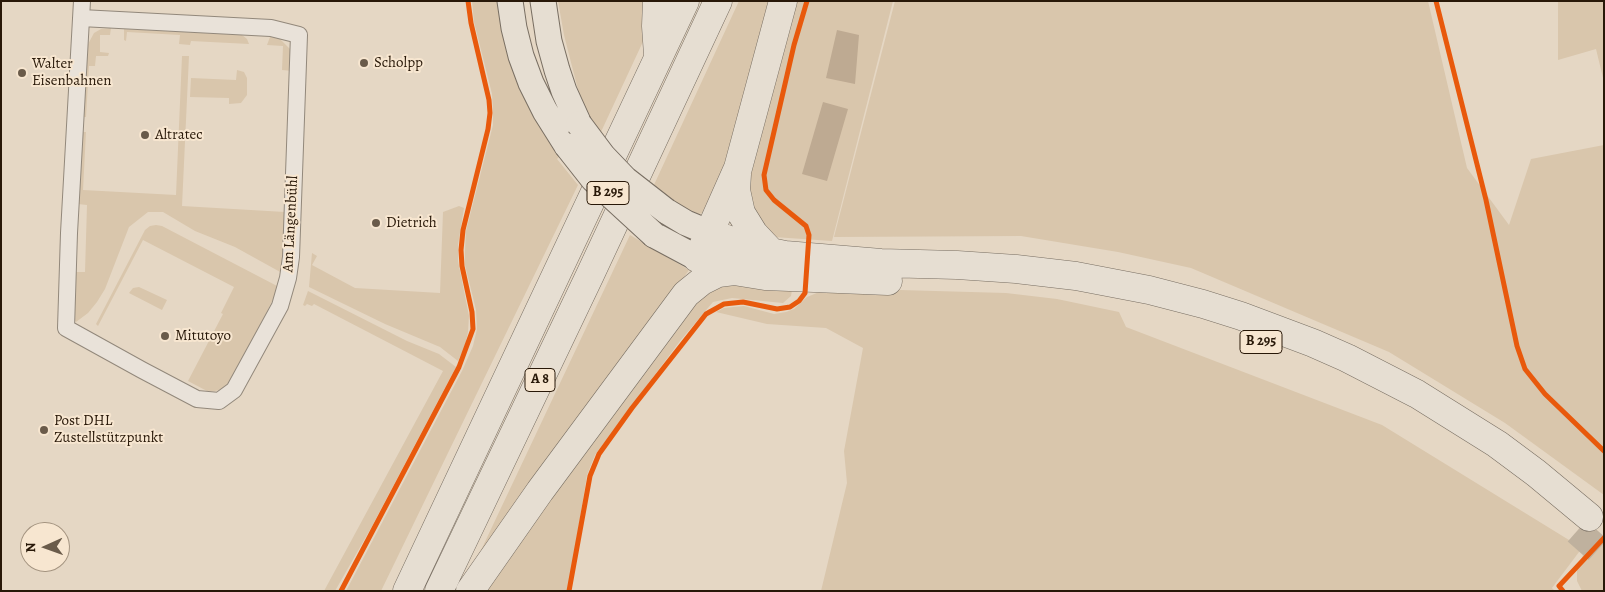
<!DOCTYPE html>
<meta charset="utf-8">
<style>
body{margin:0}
#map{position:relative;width:1605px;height:592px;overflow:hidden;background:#e5d7c4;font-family:Alegreya,serif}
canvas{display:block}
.frame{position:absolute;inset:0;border:2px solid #281808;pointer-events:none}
.north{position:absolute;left:20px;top:522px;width:50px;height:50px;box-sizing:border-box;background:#f7e6d0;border:1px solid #a49480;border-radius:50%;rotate:268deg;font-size:14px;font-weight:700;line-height:20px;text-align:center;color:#281808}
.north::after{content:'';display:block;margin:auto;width:18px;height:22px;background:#6a5b4a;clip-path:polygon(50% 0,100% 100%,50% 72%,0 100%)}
</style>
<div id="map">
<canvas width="1605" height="592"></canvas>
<div class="frame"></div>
<div class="north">N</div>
</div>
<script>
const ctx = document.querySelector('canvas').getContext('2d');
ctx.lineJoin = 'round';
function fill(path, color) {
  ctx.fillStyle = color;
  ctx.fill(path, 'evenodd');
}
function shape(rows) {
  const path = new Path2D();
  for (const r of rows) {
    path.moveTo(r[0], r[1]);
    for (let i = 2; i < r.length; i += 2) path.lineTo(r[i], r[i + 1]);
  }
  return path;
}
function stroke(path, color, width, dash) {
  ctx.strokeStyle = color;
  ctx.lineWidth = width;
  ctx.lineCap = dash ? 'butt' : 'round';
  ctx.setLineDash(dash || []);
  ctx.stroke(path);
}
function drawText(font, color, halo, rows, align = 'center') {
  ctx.font = font + ' Alegreya,serif';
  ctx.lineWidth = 4;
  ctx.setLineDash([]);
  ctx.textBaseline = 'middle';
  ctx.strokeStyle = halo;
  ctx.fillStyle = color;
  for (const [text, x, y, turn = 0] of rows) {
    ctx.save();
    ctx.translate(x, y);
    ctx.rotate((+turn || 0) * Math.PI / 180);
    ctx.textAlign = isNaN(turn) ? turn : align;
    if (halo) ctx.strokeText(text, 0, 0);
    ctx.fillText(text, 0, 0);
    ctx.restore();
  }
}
fill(shape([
 [472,1,502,1,533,114,559,157,557,159,578,185,381,591,346,591,462,371,473,346,477,329,476,310,465,265,465,251,466,231,493,125,493,109,492,94,474,22],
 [558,1,651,1,647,33,600,134,586,110,584,113,564,35],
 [739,1,773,1,729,161,706,212,699,214,689,214,675,202,653,187],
 [794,1,893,1,832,241,774,237,762,230,744,185],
 [895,1,1428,1,1467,168,1509,225,1531,159,1604,145,1604,495,1505,423,1389,352,1191,268,1118,252,1021,236,834,237],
 [1558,1,1604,1,1604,82,1596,49,1558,60],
 [111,28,110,35,100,35,100,52,109,53,108,56,96,56,95,66,89,66,86,117,82,117,87,46,94,33,101,29],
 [124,29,242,35,247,39,249,44,191,41,190,45,179,44,180,35,127,32,126,41,124,40],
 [270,37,280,39,291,50,293,71,282,70,283,46,267,45],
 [182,56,189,56,182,206,285,212,282,273,235,247,195,231,163,212,148,212,129,227,105,289,97,302,88,313,76,322,73,318,76,272,85,272,87,205,78,204,82,132,86,132,83,190,176,195],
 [237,70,244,72,247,78,247,95,241,103,229,104,229,98,190,97,191,78,236,80],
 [459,206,464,208,458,245,458,261,469,316,468,332,465,346,458,361,440,347,385,324,309,287,312,253,317,256,312,265,355,288,440,293,443,212],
 [156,225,162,226,279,287,238,370,230,383,223,389,215,391,207,391,188,381,223,314,221,313,234,287,143,240,98,326,96,324,145,230,150,226],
 [630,235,689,270,466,582],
 [714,283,792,290,791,296,783,303,732,298,713,302,680,341,595,455,587,475,568,591,483,591,659,346],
 [139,287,167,300,162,310,129,293,133,288],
 [829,288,1006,293,1057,299,1119,312,1126,327,1382,425,1582,548,1552,588,1555,591,821,591,847,483,844,451,863,348,826,328,767,324,716,312,724,308,744,306,774,314,786,312,794,309,807,297],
 [308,291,407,341,439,354,456,367,371,528,335,591,324,591,443,371,314,304,312,306,307,304,305,306,303,305],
 [1604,536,1604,591,1582,591,1577,581,1577,569,1583,555]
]), '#d9c6ac');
fill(shape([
 [837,30,859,35,855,84,826,78],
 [823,102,848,109,827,181,802,174]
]), '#beaa92');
stroke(shape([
 [1577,531,1604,555]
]), '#bfb19e', 28, [28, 14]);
const street = shape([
 [81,18,271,28,299,35,291,257,288,278,280,306,234,390,219,401,197,399,142,370,66,328,69,233,82,1]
]);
const primary = shape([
 [510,1,514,28,521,56,531,83,545,111,567,146],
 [543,1,549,41,557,70,564,91,579,124],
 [666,211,686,223,710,233],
 [654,235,697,258]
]);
const highway = shape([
 [657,1,656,26,658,55],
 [737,174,736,190,741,213,754,234,772,253],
 [710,233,751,248,785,255,881,263,957,265,1016,269,1076,276,1149,290,1203,304,1241,316,1313,343,1347,358,1417,394,1497,444,1536,473,1589,517],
 [702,249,738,168,783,1],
 [697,258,734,271,765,276,888,281],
 [407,591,685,1],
 [439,591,590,275,718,1],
 [470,591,540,491,686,294,702,281,718,273,734,271]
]);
stroke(street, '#92887b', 18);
stroke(primary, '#786e62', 27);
stroke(highway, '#786e62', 29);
stroke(street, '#e9e2d9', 16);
stroke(primary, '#e6ded2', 25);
stroke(highway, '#e6ded2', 28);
const primaryBridge = shape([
 [579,124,603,156,625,179,666,211],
 [567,146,593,179,654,235]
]);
stroke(primaryBridge, '#786e62', 27, []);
stroke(primaryBridge, '#e6ded2', 25);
stroke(shape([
 [1436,1,1486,200,1517,346,1525,369,1545,394,1604,451],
 [341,591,459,367,473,329,472,312,462,266,461,250,463,230,488,129,490,113,489,100,471,23,468,1],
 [569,591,590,476,599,454,632,408,706,314,724,304,743,302,777,309,790,307,799,301,805,293,809,235,806,226,774,200,766,190,764,175,794,45,807,1],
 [1563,591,1559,586,1604,538]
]), '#e8590c', 5);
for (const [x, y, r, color] of [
 [364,63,5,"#6a5b4a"],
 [22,73,5,"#6a5b4a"],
 [145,135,5,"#6a5b4a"],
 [376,223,5,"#6a5b4a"],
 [165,336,5,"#6a5b4a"],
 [44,430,5,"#6a5b4a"]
]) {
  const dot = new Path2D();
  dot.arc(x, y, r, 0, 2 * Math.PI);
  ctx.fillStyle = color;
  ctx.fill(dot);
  stroke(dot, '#f7e6d0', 2);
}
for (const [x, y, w] of [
 [608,193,42],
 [1261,342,42],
 [540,380,30]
]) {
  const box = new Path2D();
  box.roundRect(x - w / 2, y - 11.5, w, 23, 4);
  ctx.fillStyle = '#f7e6d0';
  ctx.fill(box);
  stroke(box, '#281808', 1);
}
drawText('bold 14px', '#281808', null, [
 ["B 295",608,193],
 ["B 295",1261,342],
 ["A 8",540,380]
]);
drawText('15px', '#281808', '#f7e6d0', [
 ["Scholpp",374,63],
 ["Walter",32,64],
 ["Eisenbahnen",32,81],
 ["Altratec",155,135],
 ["Dietrich",386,223],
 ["Mitutoyo",175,336],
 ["Post DHL",54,421],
 ["Zustellstützpunkt",54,438]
], 'left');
drawText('15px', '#281808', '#f7e6d0', [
 ["Am Längenbühl",291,224,-87]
]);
</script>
